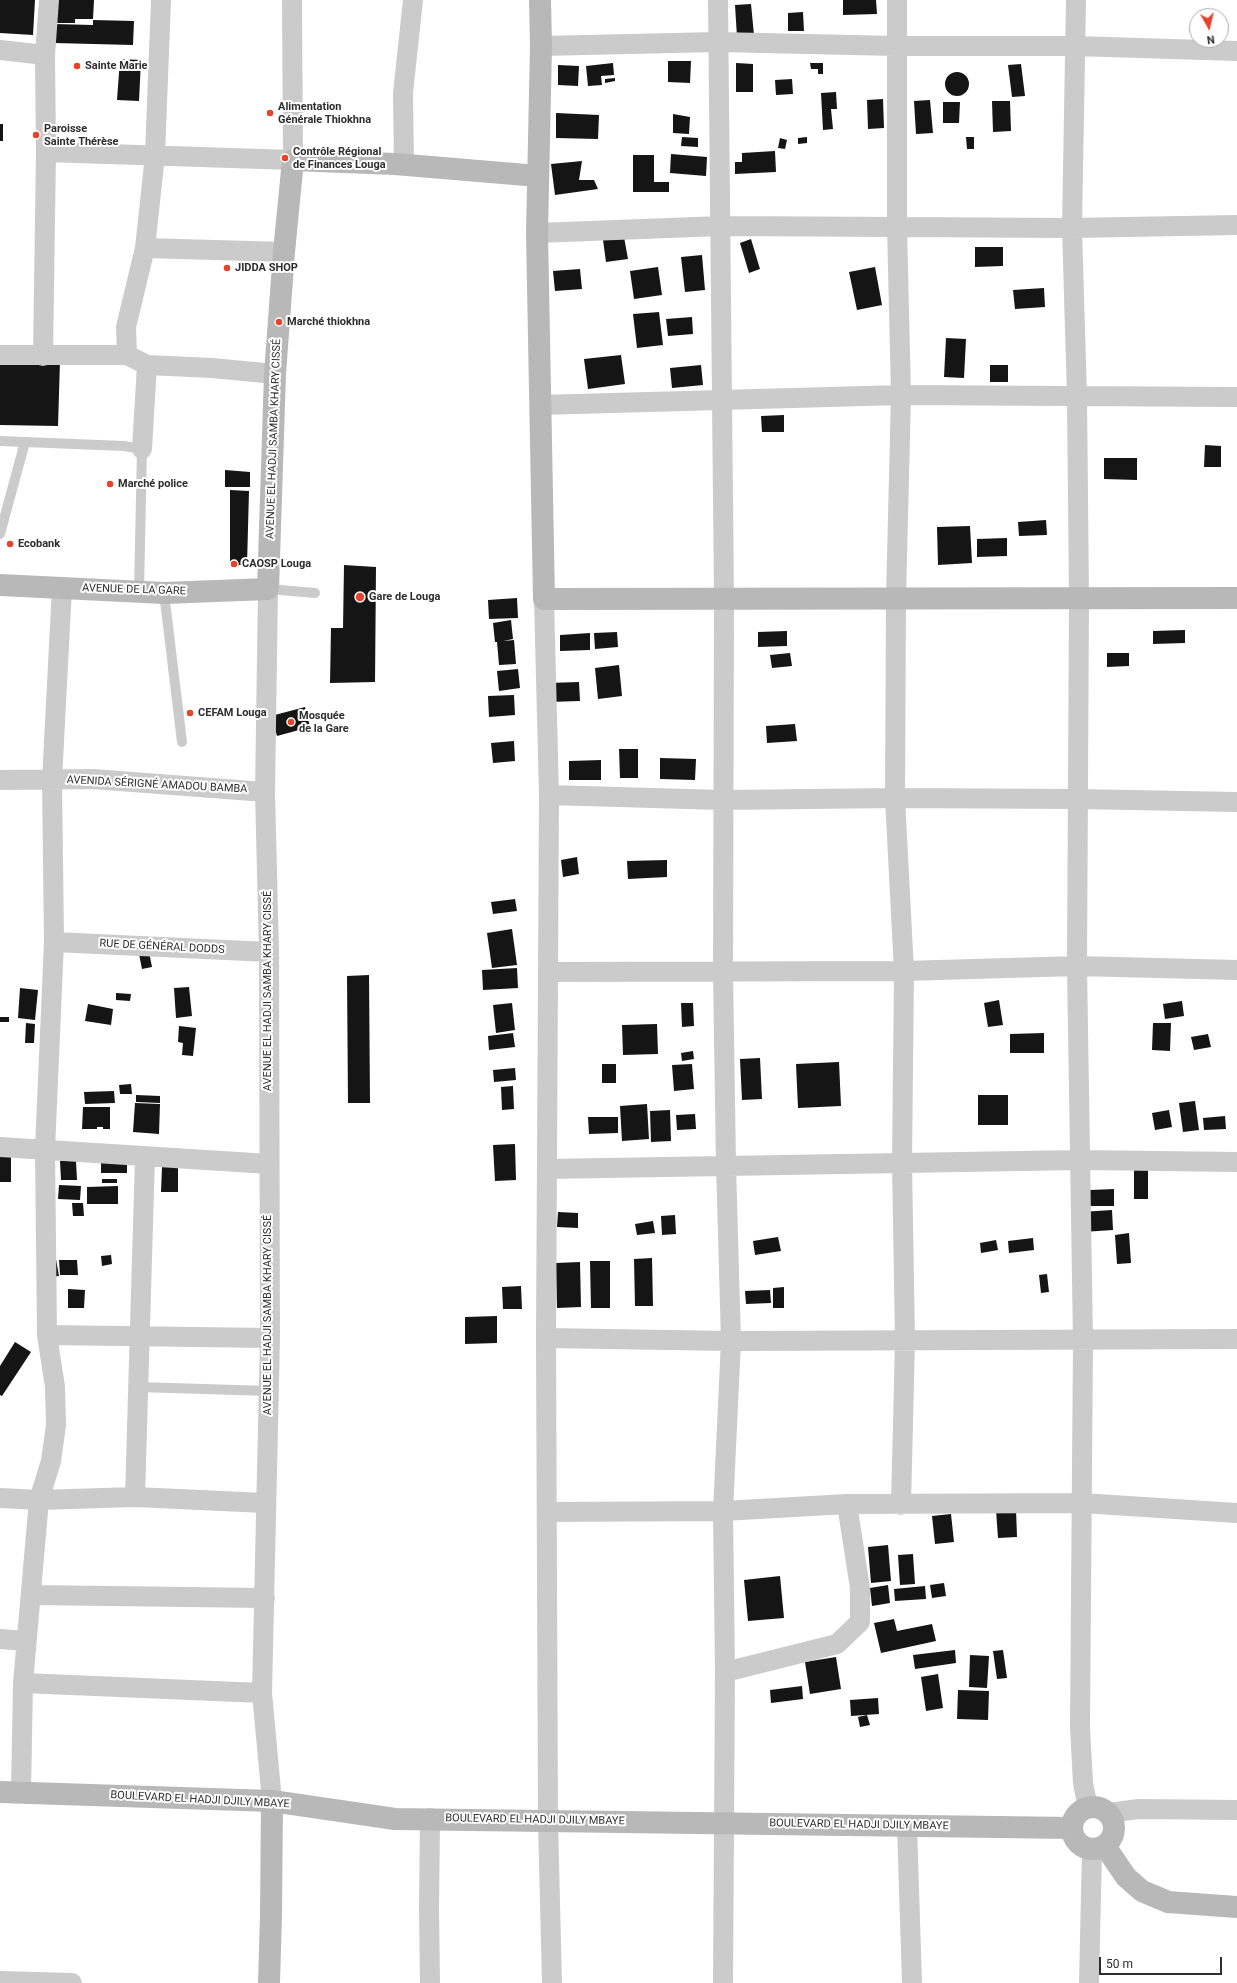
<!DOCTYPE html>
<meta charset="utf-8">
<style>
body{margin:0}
#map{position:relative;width:1237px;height:1983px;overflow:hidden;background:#fff;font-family:Roboto,sans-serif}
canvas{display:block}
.north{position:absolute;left:1189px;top:8px;width:40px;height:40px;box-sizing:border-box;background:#fff;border:1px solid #ababab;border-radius:50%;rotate:172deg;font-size:11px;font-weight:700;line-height:16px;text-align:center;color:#2e2e2e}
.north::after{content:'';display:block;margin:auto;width:14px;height:18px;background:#e9422b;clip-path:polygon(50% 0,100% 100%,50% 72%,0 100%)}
.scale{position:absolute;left:1099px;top:1957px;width:123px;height:18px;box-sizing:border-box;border:2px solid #2e2e2e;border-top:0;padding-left:5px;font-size:12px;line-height:14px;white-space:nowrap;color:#2e2e2e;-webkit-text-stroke:3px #fff;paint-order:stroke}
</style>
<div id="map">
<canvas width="1237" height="1983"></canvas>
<div class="north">N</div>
<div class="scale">50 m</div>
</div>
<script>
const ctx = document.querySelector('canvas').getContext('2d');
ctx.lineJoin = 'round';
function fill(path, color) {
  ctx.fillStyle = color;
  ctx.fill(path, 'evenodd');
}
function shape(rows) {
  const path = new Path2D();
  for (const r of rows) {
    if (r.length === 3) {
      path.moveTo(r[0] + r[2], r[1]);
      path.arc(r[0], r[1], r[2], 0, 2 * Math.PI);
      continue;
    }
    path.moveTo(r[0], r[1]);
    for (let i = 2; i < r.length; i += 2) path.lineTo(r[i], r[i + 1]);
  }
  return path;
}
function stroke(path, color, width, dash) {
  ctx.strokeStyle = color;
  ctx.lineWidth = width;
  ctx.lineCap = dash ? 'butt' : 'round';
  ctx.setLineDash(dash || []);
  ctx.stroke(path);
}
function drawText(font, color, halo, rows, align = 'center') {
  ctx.font = font + ' Roboto,sans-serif';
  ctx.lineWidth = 4;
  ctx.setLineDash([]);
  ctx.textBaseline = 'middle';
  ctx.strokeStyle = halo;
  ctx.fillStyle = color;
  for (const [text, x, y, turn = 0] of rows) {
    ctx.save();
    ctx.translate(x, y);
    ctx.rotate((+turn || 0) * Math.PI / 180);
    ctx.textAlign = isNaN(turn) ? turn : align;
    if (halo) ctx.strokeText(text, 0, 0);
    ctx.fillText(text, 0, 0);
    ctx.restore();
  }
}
fill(shape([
 [0,0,35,0,33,35,0,33],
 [53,0,94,0,93,19,75,19,75,23,52,23],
 [843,0,876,0,877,14,843,15],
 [751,4,754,35,737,37,735,5],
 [803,12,804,31,788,31,788,13],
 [93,20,134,21,133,45,54,43,54,24,93,25],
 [120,59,141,60,139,101,117,100],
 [668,61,691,61,690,83,668,82],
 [613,63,614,75,601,76,602,85,588,86,586,66],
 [736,63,753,64,753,92,736,92],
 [810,63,823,63,823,74,818,74,818,69,811,69],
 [1021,64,1025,96,1012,97,1008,65],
 [558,65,579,66,578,86,558,85],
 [957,84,12],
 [615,78,615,81,605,83,605,79],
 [792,79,793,94,776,95,775,80],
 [836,92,837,109,831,109,833,129,823,130,821,93],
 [883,99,884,128,868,129,867,100],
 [930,100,933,133,916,134,914,101],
 [992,101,1010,101,1011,131,993,132],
 [943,102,960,102,959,123,943,123],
 [556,113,599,115,598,139,556,138],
 [673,114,690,117,689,134,673,133],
 [0,124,3,124,3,141,0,141],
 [682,137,698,138,698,147,681,146],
 [807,137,807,143,798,144,798,138],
 [966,137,974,137,974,149,967,149],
 [780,138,787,140,785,149,778,148],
 [775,151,776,172,735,174,735,162,742,162,742,153],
 [671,154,707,157,706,176,670,173],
 [633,155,654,155,654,182,669,182,669,192,633,192],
 [582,161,579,180,594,180,598,189,555,195,551,164],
 [624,237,628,259,606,262,603,240],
 [751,239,760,269,749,273,740,243],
 [975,247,1003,247,1003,266,975,267],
 [702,255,705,290,685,292,681,257],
 [658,267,662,295,634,299,630,271],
 [875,267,882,305,857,310,849,272],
 [580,269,582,289,555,291,553,271],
 [1044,288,1045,307,1015,309,1013,290],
 [659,312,663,345,637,348,633,314],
 [692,317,693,334,668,336,666,319],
 [946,338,966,339,964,378,944,377],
 [621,355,625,384,588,389,584,359],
 [0,360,60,361,58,426,0,425],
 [701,365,703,385,672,388,670,368],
 [990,365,1008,365,1008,382,990,382],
 [784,415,784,432,762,432,761,416],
 [1205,445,1221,446,1221,467,1204,467],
 [1104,458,1137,458,1137,480,1104,479],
 [225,470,250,472,250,487,225,487],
 [230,490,249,491,247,565,230,565],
 [1046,520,1047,535,1019,536,1018,522],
 [970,526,972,563,938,565,937,527],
 [1007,538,1007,556,977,557,977,539],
 [344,565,376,567,375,682,330,683,331,628,343,628],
 [517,598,518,618,489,619,488,600],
 [511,620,513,639,503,641,514,640,516,664,499,665,497,642,495,642,493,623],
 [1185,630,1185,643,1153,644,1153,631],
 [787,631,787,646,758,647,758,632],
 [617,632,618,647,595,649,594,633],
 [590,633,590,650,560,651,560,635],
 [790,653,792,666,772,668,770,655],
 [1107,653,1129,653,1129,666,1107,667],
 [619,665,622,696,598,699,595,668],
 [518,669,520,688,499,691,497,671],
 [579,682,580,701,549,702,548,683],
 [514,695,515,715,489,717,488,696],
 [305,707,310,727,277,736,271,716],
 [795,724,797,741,767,743,766,726],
 [514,741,515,761,493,763,491,743],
 [619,749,638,749,638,778,620,778],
 [660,758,696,759,695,780,660,779],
 [601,760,601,780,569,780,569,761],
 [577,857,579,874,563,877,561,860],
 [667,860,667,877,628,879,627,861],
 [515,899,517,911,493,914,491,902],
 [512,929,517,965,492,968,487,933],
 [149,952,152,967,142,969,139,954],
 [517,968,518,988,483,990,482,970],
 [369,975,370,1103,348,1103,347,976],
 [189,987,192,1016,176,1018,174,988],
 [20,988,38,990,35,1020,18,1018],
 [116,993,131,994,130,1001,116,1000],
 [999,1000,1003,1025,988,1027,984,1003],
 [1182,1001,1184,1016,1165,1019,1163,1004],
 [512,1003,515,1030,496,1033,493,1005],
 [681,1003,693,1003,694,1026,682,1027],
 [88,1004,113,1009,111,1025,85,1021],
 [0,1017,9,1017,9,1022,0,1022],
 [26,1023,35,1024,34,1043,25,1043],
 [1153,1023,1171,1023,1170,1051,1152,1050],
 [657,1024,658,1054,623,1055,622,1025],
 [179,1026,196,1028,193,1056,182,1055,183,1043,178,1042],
 [513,1033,515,1047,489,1050,488,1036],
 [1044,1033,1044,1053,1010,1053,1010,1034],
 [1208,1034,1211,1047,1194,1050,1191,1037],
 [693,1051,694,1059,682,1061,681,1053],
 [760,1058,762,1099,742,1100,740,1059],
 [839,1062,841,1106,798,1108,796,1064],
 [602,1064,616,1064,616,1083,602,1083],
 [692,1064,694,1089,674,1091,672,1065],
 [515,1068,516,1080,494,1082,493,1070],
 [131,1084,132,1094,120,1094,119,1085],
 [513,1086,514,1109,502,1110,501,1087],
 [114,1091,115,1103,85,1104,84,1092],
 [136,1095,160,1096,160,1103,136,1102],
 [978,1095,1008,1095,1008,1125,978,1125],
 [1195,1101,1199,1130,1183,1132,1179,1103],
 [135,1103,160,1104,159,1134,133,1132],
 [647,1104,649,1139,622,1141,620,1106],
 [83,1107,110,1107,110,1129,103,1129,103,1127,97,1127,97,1129,82,1129],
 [670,1110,671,1141,651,1142,650,1111],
 [1169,1110,1172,1127,1155,1130,1152,1113],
 [695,1114,696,1129,677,1130,676,1115],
 [1225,1116,1226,1129,1204,1130,1203,1118],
 [588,1117,618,1117,618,1133,589,1134],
 [515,1144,516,1180,495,1181,493,1145],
 [0,1155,11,1155,11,1182,0,1182],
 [101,1160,127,1161,127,1173,101,1173],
 [60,1161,76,1161,77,1180,61,1180],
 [162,1167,178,1167,178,1192,161,1192],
 [1134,1170,1148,1170,1148,1199,1134,1199],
 [102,1179,117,1179,117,1183,102,1183],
 [59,1185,81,1186,80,1200,58,1199],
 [118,1186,118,1204,87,1204,87,1187],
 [1114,1189,1114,1206,1090,1206,1090,1190],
 [72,1203,83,1203,84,1216,73,1216],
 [1112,1210,1113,1230,1083,1232,1081,1212],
 [558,1212,578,1213,578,1228,557,1227],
 [675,1215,676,1234,662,1235,661,1216],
 [653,1221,655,1233,637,1235,635,1224],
 [1129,1233,1131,1263,1117,1264,1115,1235],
 [778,1237,781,1251,755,1255,753,1241],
 [1033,1238,1034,1250,1009,1253,1008,1241],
 [996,1240,998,1250,981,1253,980,1243],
 [111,1255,112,1264,102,1266,101,1256],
 [652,1258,653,1306,635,1306,634,1259],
 [56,1259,59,1276,51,1277],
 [59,1260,77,1260,78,1275,60,1275],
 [590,1261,610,1261,610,1308,591,1308],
 [580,1262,581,1307,557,1308,556,1263],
 [1047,1274,1049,1292,1041,1293,1039,1275],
 [521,1286,522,1309,503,1309,502,1287],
 [784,1287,784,1308,773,1308,773,1288],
 [68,1289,85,1290,84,1308,68,1308],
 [770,1290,771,1303,746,1304,745,1291],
 [497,1316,497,1343,465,1344,465,1317],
 [15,1342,31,1352,2,1396,0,1395,0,1366],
 [1016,1509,1017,1537,998,1538,996,1510],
 [951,1514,954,1542,935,1544,932,1516],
 [888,1545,891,1581,871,1583,868,1547],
 [913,1554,915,1584,900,1585,898,1555],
 [780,1576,784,1618,748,1621,744,1580],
 [944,1583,946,1596,932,1598,930,1585],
 [888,1585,890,1603,872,1606,870,1588],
 [925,1586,926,1599,895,1601,894,1589],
 [894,1619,897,1631,932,1624,936,1641,881,1653,874,1623],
 [955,1650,956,1663,915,1669,913,1655],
 [1003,1650,1007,1678,997,1679,993,1651],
 [970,1655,989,1656,987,1688,969,1687],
 [836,1657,841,1689,810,1694,805,1662],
 [938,1674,943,1708,926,1711,921,1677],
 [802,1686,803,1699,771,1703,770,1690],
 [958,1690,989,1691,988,1720,957,1719],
 [878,1698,879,1714,851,1716,850,1700],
 [867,1715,870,1725,860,1727,858,1717]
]), '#151515');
stroke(shape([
 [0,441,124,446,142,449,139,591],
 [0,534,25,442],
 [268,589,315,593],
 [164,593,182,742],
 [138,1387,269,1391]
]), '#cbcbcb', 10);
stroke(shape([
 [161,0,155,155,145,248,284,252],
 [718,0,724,598,723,972,726,1165,731,1341,723,1511,725,1672,723,1983],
 [897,0,897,226,901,395,896,598,895,798,904,971,902,1164,905,1340,901,1505],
 [1076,0,1072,228,1077,397,1079,598,1077,966,1083,1341,1080,1727,1083,1783,1088,1808],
 [541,46,718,42,897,46,1075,46,1237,51],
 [0,50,45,55],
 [46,152,293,160,292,0],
 [404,165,403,93,413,0],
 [537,233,721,226,1072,228,1237,225],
 [0,355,127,355,147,365,212,368,275,374],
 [127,355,126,327,145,248],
 [43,356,46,152,45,55,49,0],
 [540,405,901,395,1237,397],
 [142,449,147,365],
 [268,589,265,792,269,952,270,1338,262,1693,272,1801],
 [544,599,549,795,546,1338,548,1821,552,1983],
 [0,780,93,779,265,792],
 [549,795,722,800,895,798,1077,799,1237,802],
 [54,942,269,952],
 [548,972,904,971,1077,966,1237,970],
 [0,1147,269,1164],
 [547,1169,1080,1160,1237,1162],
 [47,1335,270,1338],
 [546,1338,731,1341,1237,1339],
 [135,1497,145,1156],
 [0,1498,39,1500,135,1497,265,1503],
 [547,1512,723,1511,847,1504,1082,1503,1237,1513],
 [31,1595,265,1598],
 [0,1639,26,1641],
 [725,1672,837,1644,860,1622,860,1588,847,1504],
 [23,1683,262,1693],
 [21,1792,23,1683,39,1500,51,1461,56,1425,55,1387,47,1335,45,1149,54,942,52,780,62,588],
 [1108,1813,1139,1809,1237,1810],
 [907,1826,912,1983],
 [0,1981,72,1983],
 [430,1983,429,1909,430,1818],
 [1089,1983,1092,1850]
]), '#cbcbcb', 20);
stroke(shape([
 [540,0,541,46,537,233,544,599,1237,598],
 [0,585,164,593,268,589,275,374,284,252,293,160,395,164,538,176],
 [0,1792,272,1801,395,1819,1072,1828],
 [1093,1828,21],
 [1105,1846,1126,1877,1142,1891,1168,1902,1237,1907],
 [269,1983,271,1915,272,1801]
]), '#b8b8b8', 22);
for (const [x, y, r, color] of [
 [77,66,4,"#e9422b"],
 [270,113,4,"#e9422b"],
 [36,135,4,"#e9422b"],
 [285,158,4,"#e9422b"],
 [227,268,4,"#e9422b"],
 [279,322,4,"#e9422b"],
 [110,484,4,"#e9422b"],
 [10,544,4,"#e9422b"],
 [234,564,4,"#e9422b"],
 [360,597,5,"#e9422b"],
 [190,713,4,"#e9422b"],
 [291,722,4,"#e9422b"]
]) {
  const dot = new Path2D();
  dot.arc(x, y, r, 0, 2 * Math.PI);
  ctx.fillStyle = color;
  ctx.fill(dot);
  stroke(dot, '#fff', 1.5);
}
drawText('bold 11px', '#2e2e2e', '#fff', [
 ["Sainte Marie",85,66],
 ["Alimentation",278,107],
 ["Générale Thiokhna",278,120],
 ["Paroisse",44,129],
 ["Sainte Thérèse",44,142],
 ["Contrôle Régional",293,152],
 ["de Finances Louga",293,165],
 ["JIDDA SHOP",235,268],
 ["Marché thiokhna",287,322],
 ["Marché police",118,484],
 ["Ecobank",18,544],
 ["CAOSP Louga",242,564],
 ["Gare de Louga",369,597],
 ["CEFAM Louga",198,713],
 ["Mosquée",299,716],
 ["de la Gare",299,729]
], 'left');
drawText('11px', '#2e2e2e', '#fff', [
 ["AVENUE EL HADJI SAMBA KHARY CISSÉ",274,439,-88],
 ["AVENUE DE LA GARE",134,590,2],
 ["AVENIDA SÉRIGNÉ AMADOU BAMBA",157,785,3],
 ["RUE DE GÉNÉRAL DODDS",162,947,3],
 ["AVENUE EL HADJI SAMBA KHARY CISSÉ",268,991,-90],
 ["AVENUE EL HADJI SAMBA KHARY CISSÉ",268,1315,-90],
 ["BOULEVARD EL HADJI DJILY MBAYE",200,1800,3],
 ["BOULEVARD EL HADJI DJILY MBAYE",535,1820,1],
 ["BOULEVARD EL HADJI DJILY MBAYE",859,1825,1]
]);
</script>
